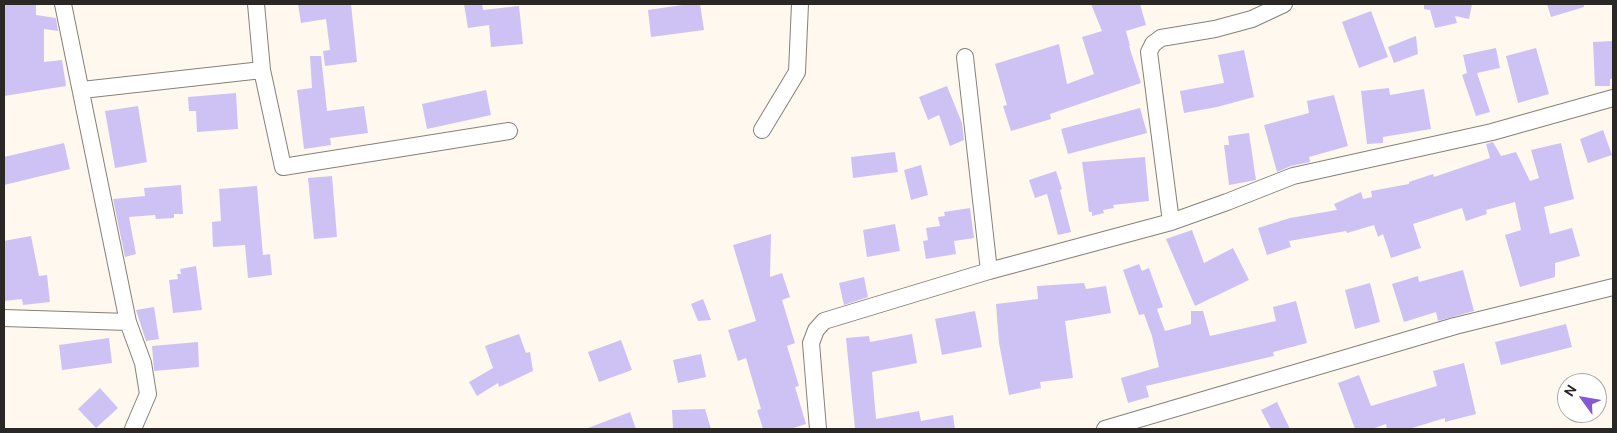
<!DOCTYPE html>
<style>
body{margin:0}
#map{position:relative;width:1617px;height:433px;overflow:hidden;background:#fff8ef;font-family:"DM Sans",sans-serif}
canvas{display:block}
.frame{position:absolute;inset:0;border:5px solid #2a2724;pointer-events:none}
.north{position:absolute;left:1557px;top:373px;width:50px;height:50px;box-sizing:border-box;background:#fff;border:1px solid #aaa9a7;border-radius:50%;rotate:302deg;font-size:14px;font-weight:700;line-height:20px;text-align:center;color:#2a2724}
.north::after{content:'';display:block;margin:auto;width:18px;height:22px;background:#845ad4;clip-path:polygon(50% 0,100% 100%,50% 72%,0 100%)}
</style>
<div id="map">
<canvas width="1617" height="433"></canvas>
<div class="frame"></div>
<div class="north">N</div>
</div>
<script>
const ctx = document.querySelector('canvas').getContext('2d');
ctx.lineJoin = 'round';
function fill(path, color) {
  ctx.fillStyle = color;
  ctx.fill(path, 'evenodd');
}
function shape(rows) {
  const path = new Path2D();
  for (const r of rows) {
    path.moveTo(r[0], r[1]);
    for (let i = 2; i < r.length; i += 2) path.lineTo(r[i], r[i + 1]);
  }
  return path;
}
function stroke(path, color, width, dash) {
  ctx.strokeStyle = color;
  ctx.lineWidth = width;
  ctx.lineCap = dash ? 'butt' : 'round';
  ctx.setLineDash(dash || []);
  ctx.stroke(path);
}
fill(shape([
 [4,4,36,4,36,15,56,18,58,31,44,29,44,62,62,60,66,86,4,96],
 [298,4,351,4,357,62,325,66,323,51,330,50,326,19,301,23],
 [464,4,482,4,483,10,519,6,523,44,491,47,489,25,468,28],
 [689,4,700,4,704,30,651,37,648,10],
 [1091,4,1140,4,1146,25,1126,31,1130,46,1129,46,1141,83,1050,114,1051,119,1011,131,1003,106,1007,105,995,64,1059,44,1067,84,1094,74,1082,37,1102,31],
 [1424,4,1472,4,1469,19,1455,16,1457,23,1435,28,1430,10,1424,9],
 [1547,4,1584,4,1584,7,1551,17],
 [1371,11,1388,57,1359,68,1342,22],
 [1416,36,1418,54,1394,63,1388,47],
 [1613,41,1613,79,1610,79,1610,86,1595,86,1593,42],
 [1496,48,1500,68,1477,73,1490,112,1476,116,1462,75,1467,73,1463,55],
 [1536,48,1549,94,1518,103,1506,56],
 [1244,50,1254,97,1217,107,1184,113,1180,91,1224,83,1218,55],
 [310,56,321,56,327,111,364,106,368,133,330,138,331,145,304,149,297,90,312,88],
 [947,86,962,123,964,140,950,146,939,115,928,120,919,97],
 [1389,88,1390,95,1424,89,1431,129,1383,137,1383,143,1367,144,1361,91],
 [486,90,491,115,427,129,422,104],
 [236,93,238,129,197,132,196,111,189,111,188,97],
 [1334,95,1348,146,1309,157,1310,162,1291,166,1277,172,1264,125,1309,113,1307,101],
 [138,106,147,162,115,168,105,111],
 [1140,108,1147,133,1068,154,1061,129],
 [1603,130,1612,155,1588,163,1580,139],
 [1249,133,1256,180,1229,185,1224,145,1229,145,1228,136],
 [1493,142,1501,156,1516,152,1530,181,1539,178,1531,150,1561,143,1574,199,1544,207,1550,234,1572,228,1580,256,1555,263,1555,277,1520,287,1505,235,1521,230,1515,202,1486,210,1487,214,1466,221,1462,208,1413,224,1421,248,1391,258,1383,234,1378,237,1374,225,1347,233,1346,231,1289,241,1291,247,1267,255,1258,228,1290,218,1337,210,1334,204,1361,192,1363,199,1372,197,1371,191,1409,184,1409,182,1433,174,1434,177,1490,158,1486,144],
 [64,143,70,169,4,185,4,157],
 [895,152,898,172,853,178,851,157],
 [1145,157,1149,201,1113,205,1114,208,1103,210,1104,213,1092,216,1092,212,1089,212,1082,162],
 [921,165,928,195,911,200,904,170],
 [1056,171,1062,189,1060,190,1071,232,1058,235,1047,194,1035,198,1029,180],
 [332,176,337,237,314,239,308,178],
 [181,185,183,214,174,214,174,218,156,219,155,215,129,217,136,254,125,257,113,199,145,196,144,188],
 [257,186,263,255,270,254,272,275,248,278,245,245,213,247,212,222,221,221,219,189],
 [970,208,974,238,954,241,956,254,926,259,923,241,928,240,926,228,940,226,938,217,945,216,944,212],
 [895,224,900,251,867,257,863,230],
 [1192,230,1204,263,1233,248,1249,280,1195,306,1166,239],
 [771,234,770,277,782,273,790,297,782,300,795,343,787,346,799,386,795,387,806,424,790,429,763,429,757,410,761,409,746,358,738,361,728,330,756,321,733,245],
 [31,236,39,276,47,275,50,302,23,305,22,299,4,301,4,241],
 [1139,264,1142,271,1149,268,1163,307,1157,309,1165,331,1191,324,1191,311,1203,311,1210,336,1276,321,1273,307,1296,301,1307,343,1273,352,1274,356,1146,386,1149,397,1128,403,1121,378,1159,367,1152,336,1144,314,1139,315,1123,270],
 [196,266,202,310,173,313,169,280,178,279,177,274,181,274,180,269],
 [1463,270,1474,311,1438,321,1436,312,1404,322,1392,284,1418,276,1419,282],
 [864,277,868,297,844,305,839,283],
 [1084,283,1086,289,1106,286,1111,313,1065,321,1073,378,1040,382,1041,388,1009,395,999,343,996,304,1038,299,1037,286],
 [1370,283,1380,322,1355,329,1345,290],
 [703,299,711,320,698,321,691,304],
 [154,307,159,339,146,341,136,310],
 [975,311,982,347,942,355,935,319],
 [1566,324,1572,347,1501,365,1495,342],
 [519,334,526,353,530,352,533,371,499,387,498,383,477,396,469,382,493,368,485,346],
 [912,334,917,363,872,372,876,419,919,411,921,421,953,415,955,429,855,429,846,338,869,336,870,342],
 [109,338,112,363,62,370,59,345],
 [621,340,632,370,599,382,588,352],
 [198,342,199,367,154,371,152,346],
 [701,354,706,377,678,383,673,360],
 [1464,363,1476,414,1445,422,1445,418,1409,429,1387,429,1386,424,1372,429,1355,429,1338,383,1359,375,1371,406,1437,386,1433,371],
 [100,388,118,408,96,428,78,409],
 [1277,402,1290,429,1271,429,1261,410],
 [705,409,711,429,673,429,672,410],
 [630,412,636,429,588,429,588,428]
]), '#cec2f4');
const street = shape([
 [63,4,128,322,143,363,148,394,133,429],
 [965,57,989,271],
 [262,70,283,167,509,131],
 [82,90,262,70,256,4],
 [762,130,797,72,800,4],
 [1171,222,1227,202,1293,176,1492,132,1613,98],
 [4,318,128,322],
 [818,429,811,343,816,330,824,321,989,271,1171,222,1149,52,1153,44,1161,38,1215,29,1252,19,1284,4],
 [1105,429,1455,326,1613,287]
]);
stroke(street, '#868178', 18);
stroke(street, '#fff', 16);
</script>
